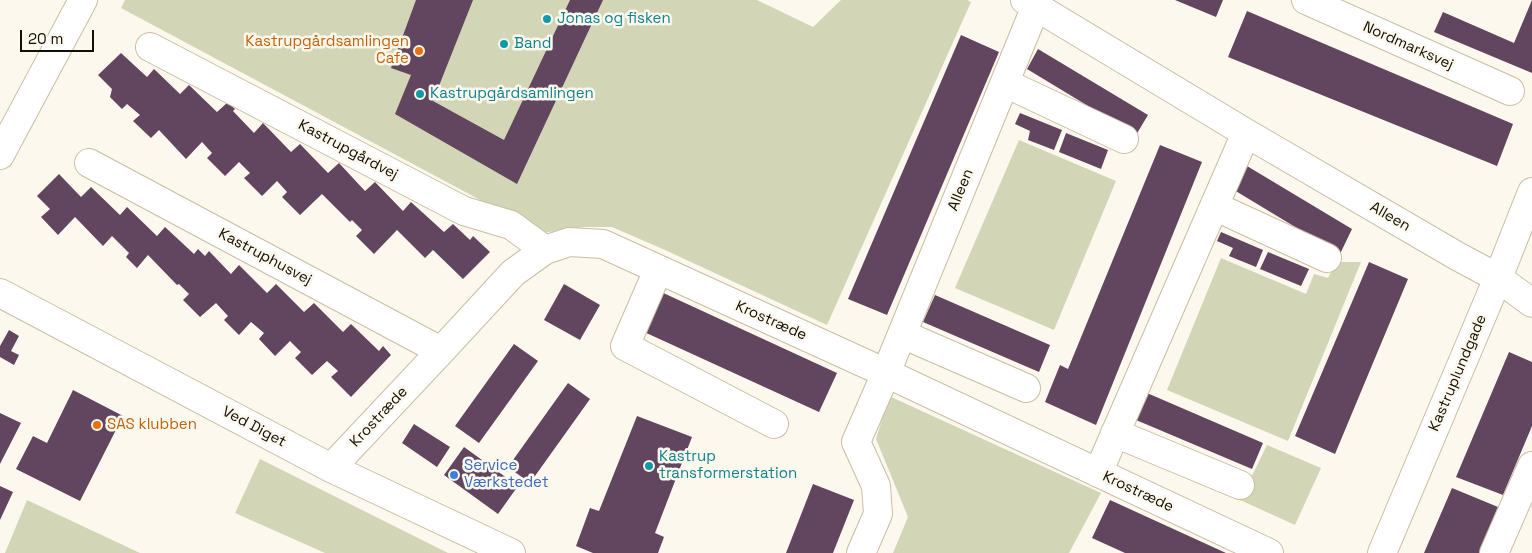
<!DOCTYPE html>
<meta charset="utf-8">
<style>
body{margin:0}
#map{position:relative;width:1532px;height:553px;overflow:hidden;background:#fdf8ed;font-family:"Space Grotesk",sans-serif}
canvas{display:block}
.scale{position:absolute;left:20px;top:30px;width:74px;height:22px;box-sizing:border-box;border:2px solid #120e05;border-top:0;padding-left:6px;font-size:15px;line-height:18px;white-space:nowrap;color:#120e05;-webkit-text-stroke:4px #fdf8ed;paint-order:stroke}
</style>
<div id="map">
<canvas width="1532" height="553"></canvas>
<div class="scale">20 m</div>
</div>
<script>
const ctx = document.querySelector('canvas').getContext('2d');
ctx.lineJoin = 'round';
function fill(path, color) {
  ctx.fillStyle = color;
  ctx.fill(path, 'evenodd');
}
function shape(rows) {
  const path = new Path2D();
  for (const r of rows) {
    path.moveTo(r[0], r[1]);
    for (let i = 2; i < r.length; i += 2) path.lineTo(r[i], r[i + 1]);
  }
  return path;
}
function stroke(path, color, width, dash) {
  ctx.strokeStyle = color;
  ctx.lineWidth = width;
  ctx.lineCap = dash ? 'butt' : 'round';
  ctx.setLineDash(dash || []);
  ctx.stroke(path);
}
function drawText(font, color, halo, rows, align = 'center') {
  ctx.font = font + ' "Space Grotesk",sans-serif';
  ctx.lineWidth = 5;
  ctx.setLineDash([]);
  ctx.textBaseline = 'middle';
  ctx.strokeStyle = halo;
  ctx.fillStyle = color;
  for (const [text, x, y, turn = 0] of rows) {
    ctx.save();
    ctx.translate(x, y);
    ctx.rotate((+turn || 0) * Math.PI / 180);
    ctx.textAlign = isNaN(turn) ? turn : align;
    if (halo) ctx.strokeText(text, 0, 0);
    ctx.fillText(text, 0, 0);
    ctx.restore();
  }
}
fill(shape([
 [125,0,757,0,813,27,841,0,967,0,971,2,827,325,665,250,612,227,585,227,542,233,121,8],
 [1019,140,1116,181,1054,330,955,288],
 [1221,258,1306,294,1314,274,1328,278,1336,262,1361,262,1288,441,1167,390],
 [889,396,1101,493,1069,553,893,553,908,517,876,439],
 [1267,445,1321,468,1295,525,1240,500],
 [260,459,448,553,325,553,235,513],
 [27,500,140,553,5,553]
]), '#d2d6b7');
fill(shape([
 [416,0,473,0,433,101,504,140,570,0,603,0,517,184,395,114,411,75,391,68],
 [1175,0,1223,0,1216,17],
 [1532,0,1532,73,1434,32,1443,12,1514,43],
 [1247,11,1513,124,1497,166,1228,57],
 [961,35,999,52,887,315,848,299],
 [1038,49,1148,115,1136,135,1027,69],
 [121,53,147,77,154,69,180,94,189,85,217,112,228,102,235,109,233,111,254,133,263,123,291,152,300,144,328,173,339,163,365,191,375,182,403,211,411,202,444,232,453,224,470,240,473,236,490,252,463,279,433,250,425,258,397,230,374,254,356,236,362,230,352,220,350,222,322,194,300,215,282,197,287,192,277,181,262,196,244,178,250,173,239,162,225,176,207,158,212,153,202,142,186,159,159,130,151,138,133,121,140,115,127,104,122,109,110,97,112,89,98,75],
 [1020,113,1062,130,1054,150,1028,140,1030,131,1015,124],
 [1066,133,1108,150,1101,169,1059,152],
 [1160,145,1202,162,1096,425,1045,402,1060,365,1068,369],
 [1242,163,1352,229,1340,254,1229,187],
 [59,174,81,197,91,187,120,215,127,207,157,236,165,227,194,254,198,249,205,256,209,251,231,274,239,265,267,293,276,284,304,312,314,303,343,332,351,324,379,351,383,346,391,355,351,397,331,377,338,371,327,361,312,375,295,358,301,352,290,341,275,356,259,339,264,333,251,322,239,335,224,320,228,316,216,303,200,317,183,300,189,294,179,284,177,285,148,255,137,268,126,257,129,253,112,236,103,246,75,217,58,235,41,217,50,209,37,196],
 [1221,232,1263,250,1256,267,1229,256,1233,248,1217,241],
 [1268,252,1309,269,1301,286,1260,269],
 [1369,262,1408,279,1335,454,1295,436],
 [564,284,600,305,580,340,544,320],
 [659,291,837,373,819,412,642,331],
 [935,295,1050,345,1039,372,923,322],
 [9,330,19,336,11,351,19,355,14,365,0,357,0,346],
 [514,344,538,361,479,443,455,426],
 [1509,352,1532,362,1532,426,1503,495,1456,477],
 [568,383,590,399,530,483,508,467],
 [73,390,123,416,80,501,16,469,33,436,47,443],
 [1147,393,1263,443,1252,469,1136,420],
 [0,413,21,423,0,464],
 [637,416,692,437,655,533,664,537,658,553,593,553,576,546,590,508,599,511],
 [414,424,450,447,437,467,402,443],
 [464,447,518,486,498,514,444,475],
 [813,484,854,500,833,553,786,553],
 [0,486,13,492,0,520],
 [1452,488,1498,507,1479,553,1424,553],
 [1110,500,1226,553,1125,553,1092,538]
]), '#62455e');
const minor = shape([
 [1025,0,1246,133,1457,256,1498,278,1532,303],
 [1306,0,1510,91],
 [150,47,464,211,511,225,545,250],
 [1005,83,1124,139],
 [0,155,83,0],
 [89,163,441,351],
 [1214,206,1327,258],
 [658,270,625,346,774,424],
 [0,293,331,468,511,553],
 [902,334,1026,388],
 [1115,433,1240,485],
 [331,468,441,351,513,273,545,250,569,242,603,244,886,373,1269,553],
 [1098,473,1246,133],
 [861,553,878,514,876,486,856,442,886,373,1036,6],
 [1382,553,1498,278,1532,192],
 [1494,553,1532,466]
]);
stroke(minor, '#cabda2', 30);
stroke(minor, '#fff', 28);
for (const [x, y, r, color] of [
 [547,19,5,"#0f9aa8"],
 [504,44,5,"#0f9aa8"],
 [419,51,5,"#e8710a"],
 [420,94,5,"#0f9aa8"],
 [97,425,5,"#e8710a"],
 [649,466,5,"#0f9aa8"],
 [454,475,5,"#3f7fe0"]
]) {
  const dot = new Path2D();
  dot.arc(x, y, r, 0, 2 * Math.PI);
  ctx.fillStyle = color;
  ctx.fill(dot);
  stroke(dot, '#fdf8ed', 2);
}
drawText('15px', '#0d838f', '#fdf8ed', [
 ["Jonas og fisken",557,19],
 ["Band",514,44],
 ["Kastrupgårdsamlingen",430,94],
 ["Kastrup",659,457],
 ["transformerstation",659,474]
], 'left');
drawText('15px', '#c56008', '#fdf8ed', [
 ["Kastrupgårdsamlingen",409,42],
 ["Cafe",409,59],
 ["SAS klubben",107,425,"left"]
], 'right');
drawText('15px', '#120e05', '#fdf8ed', [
 ["Nordmarksvej",1408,46,24],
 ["Kastrupgårdvej",348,150,28],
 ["Alleen",961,190,-68],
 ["Alleen",1390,217,30],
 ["Kastruphusvej",265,257,28],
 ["Krostræde",771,321,24],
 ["Kastruplundgade",1458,373,-67],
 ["Krostræde",379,417,-47],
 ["Ved Diget",254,427,28],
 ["Krostræde",1138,492,25]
]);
drawText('15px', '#366cbe', '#fdf8ed', [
 ["Service",464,466],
 ["Værkstedet",464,483]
], 'left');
</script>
